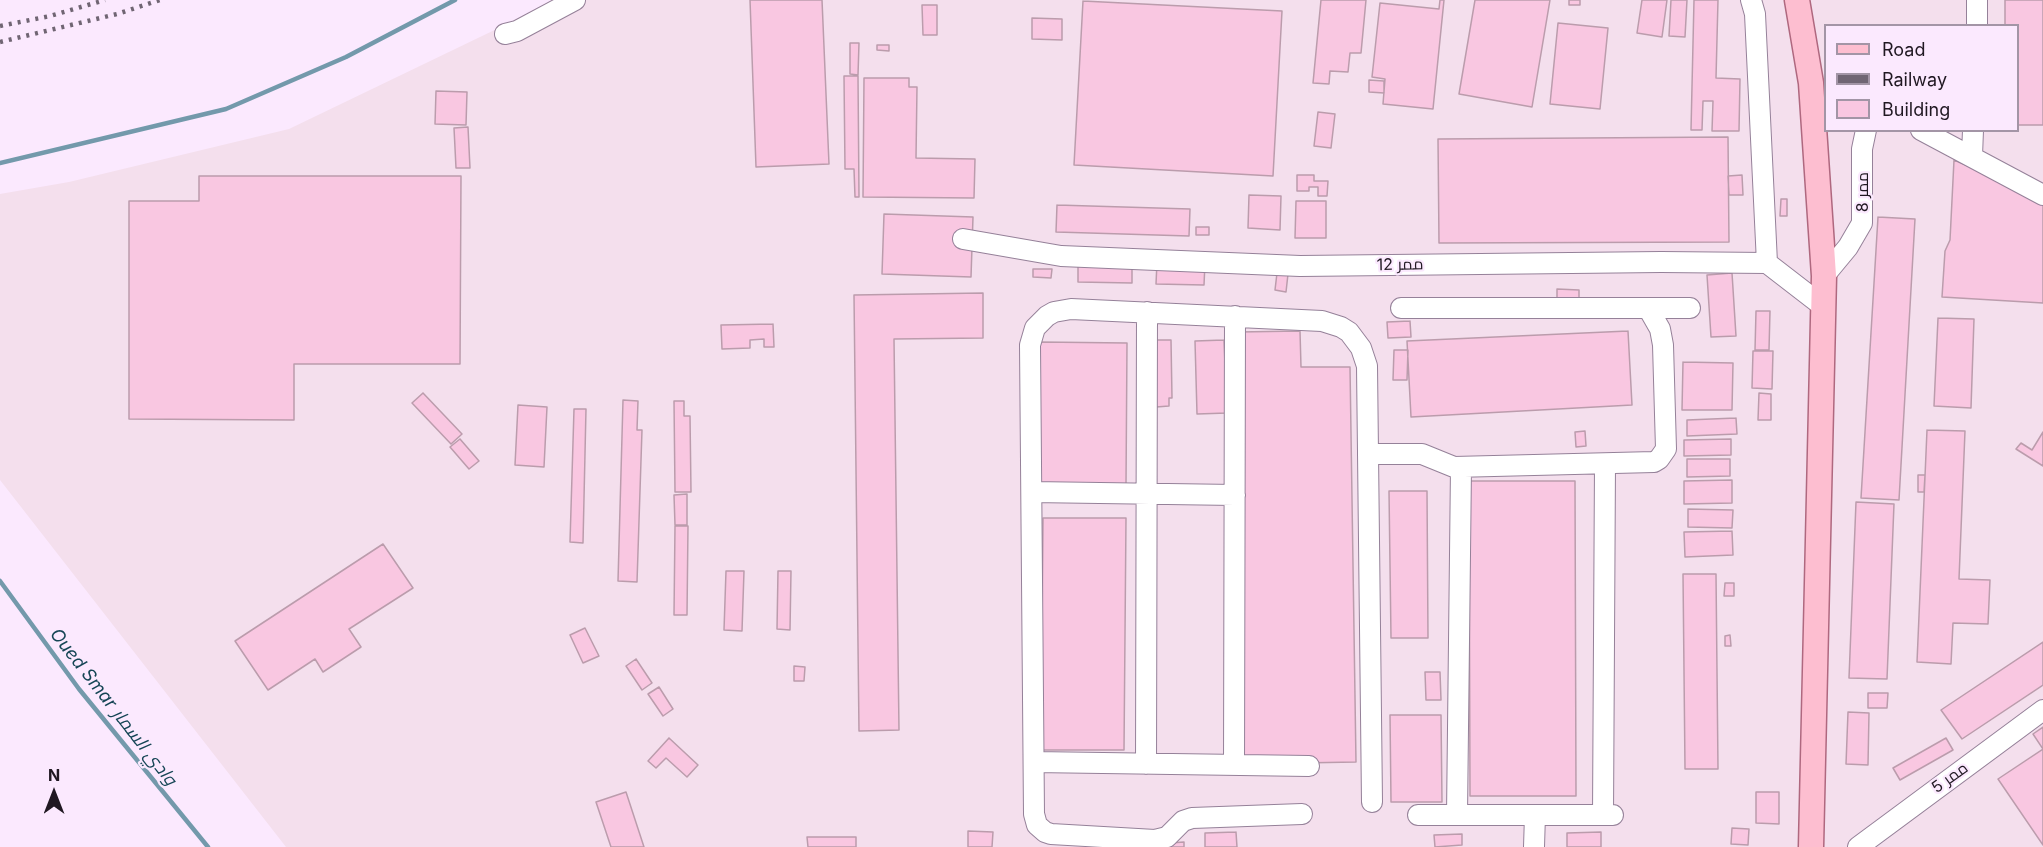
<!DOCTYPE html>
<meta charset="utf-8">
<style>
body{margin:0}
#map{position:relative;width:2043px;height:847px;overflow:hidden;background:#fbe9fe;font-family:Inter,sans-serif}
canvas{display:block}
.legend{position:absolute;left:1824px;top:24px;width:195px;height:108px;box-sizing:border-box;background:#fbe9fe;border:2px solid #a395a6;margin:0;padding:8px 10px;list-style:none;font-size:18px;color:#201822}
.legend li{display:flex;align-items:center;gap:12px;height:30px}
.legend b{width:30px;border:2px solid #a395a6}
.north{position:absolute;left:24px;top:763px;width:60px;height:60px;-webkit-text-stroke:4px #fbe9fe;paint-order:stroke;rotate:0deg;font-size:16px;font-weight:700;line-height:24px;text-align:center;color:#201822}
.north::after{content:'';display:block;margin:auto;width:21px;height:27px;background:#201822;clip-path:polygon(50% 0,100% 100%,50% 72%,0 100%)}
</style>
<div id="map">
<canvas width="2043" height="847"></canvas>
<ul class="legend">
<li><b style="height:8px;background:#fdbed0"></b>Road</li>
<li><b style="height:8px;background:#706573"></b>Railway</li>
<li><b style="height:16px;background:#f9c7e1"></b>Building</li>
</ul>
<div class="north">N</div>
</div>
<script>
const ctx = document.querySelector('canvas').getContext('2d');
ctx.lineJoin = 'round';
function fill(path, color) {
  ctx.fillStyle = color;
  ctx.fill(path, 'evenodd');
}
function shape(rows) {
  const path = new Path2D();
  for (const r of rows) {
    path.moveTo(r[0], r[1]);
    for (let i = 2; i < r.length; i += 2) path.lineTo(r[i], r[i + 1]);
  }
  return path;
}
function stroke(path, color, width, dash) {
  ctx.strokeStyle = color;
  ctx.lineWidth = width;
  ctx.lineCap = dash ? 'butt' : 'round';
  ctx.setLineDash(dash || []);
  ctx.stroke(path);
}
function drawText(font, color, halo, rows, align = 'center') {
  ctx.font = font + ' Inter,Cairo,sans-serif';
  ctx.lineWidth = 4.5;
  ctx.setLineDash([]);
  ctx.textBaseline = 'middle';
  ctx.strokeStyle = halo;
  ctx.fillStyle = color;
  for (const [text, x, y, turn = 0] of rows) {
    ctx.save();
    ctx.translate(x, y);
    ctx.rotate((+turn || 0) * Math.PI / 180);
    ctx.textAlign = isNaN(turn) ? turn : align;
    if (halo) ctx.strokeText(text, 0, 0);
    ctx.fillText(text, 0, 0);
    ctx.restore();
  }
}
fill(shape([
 [552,0,2043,0,2043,847,286,847,0,480,0,194,69,182,289,129,507,24],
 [1826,26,2018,26,2018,130,1826,130]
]), '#f4dfed');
stroke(shape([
 [0,163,226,109,346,57,455,0],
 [0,581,79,689,208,847]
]), '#7399ab', 4.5);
const building = shape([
 [750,0,822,0,829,164,756,167,750,0],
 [1321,0,1366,0,1361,53,1350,53,1348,72,1330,71,1329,84,1313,83,1321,0],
 [1440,0,1444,0,1433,109,1383,104,1385,79,1372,77,1380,3,1439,9,1440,0],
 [1475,0,1550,0,1532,107,1459,94,1475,0],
 [1569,0,1580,0,1580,5,1569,5,1569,0],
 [1642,0,1667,0,1662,37,1637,33,1642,0],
 [1671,0,1687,0,1685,37,1669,36,1671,0],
 [1694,0,1718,0,1716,78,1740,79,1739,131,1712,131,1713,101,1703,101,1702,130,1691,130,1694,0],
 [2005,0,2043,0,2043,125,2018,125,2018,26,2005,26,2005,0],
 [1083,1,1282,11,1273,176,1074,165,1083,1],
 [922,5,937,5,937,35,923,35,922,5],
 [1032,18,1062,19,1062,40,1032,39,1032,18],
 [1558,23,1608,28,1600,109,1550,104,1558,23],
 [850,43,859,43,858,75,850,74,850,43],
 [877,45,889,45,889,51,877,50,877,45],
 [844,76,858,76,859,197,855,197,854,169,845,169,844,76],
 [864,78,909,78,909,87,917,87,916,158,975,159,974,198,863,197,864,78],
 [1369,80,1384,81,1384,93,1369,92,1369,80],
 [436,91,467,92,466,125,435,124,436,91],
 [1318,112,1335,114,1331,148,1314,146,1318,112],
 [468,127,470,168,456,168,454,128,468,127],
 [1728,137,1729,242,1439,243,1438,139,1728,137],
 [1954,160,2043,198,2043,303,1942,297,1945,251,1950,240,1954,160],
 [1297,175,1314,175,1314,181,1328,181,1327,196,1318,196,1318,187,1309,187,1309,191,1297,191,1297,175],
 [1742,175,1743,195,1729,195,1728,176,1742,175],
 [199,176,461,176,460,364,294,364,294,420,129,419,129,201,199,201,199,176],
 [1249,195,1281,196,1280,230,1248,228,1249,195],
 [1781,199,1787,199,1787,216,1780,216,1781,199],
 [1296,201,1326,201,1326,238,1295,238,1296,201],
 [1057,205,1190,209,1189,236,1056,232,1057,205],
 [884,214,973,217,971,277,882,274,884,214],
 [1878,217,1915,219,1899,500,1861,498,1878,217],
 [1196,227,1209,227,1209,235,1196,235,1196,227],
 [1078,261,1132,262,1132,283,1078,282,1078,261],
 [1157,262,1205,263,1204,285,1156,284,1157,262],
 [1033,269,1052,269,1051,278,1033,277,1033,269],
 [1277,273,1288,274,1286,292,1275,290,1277,273],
 [1732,273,1736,336,1711,337,1707,275,1732,273],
 [1557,289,1579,290,1579,301,1557,300,1557,289],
 [983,293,983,338,894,339,899,730,859,731,854,295,983,293],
 [1756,311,1770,311,1769,350,1755,350,1756,311],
 [1938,318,1974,319,1971,408,1934,406,1938,318],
 [1410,321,1411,337,1388,338,1387,322,1410,321],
 [773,324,774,347,764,347,764,339,750,340,750,348,722,349,721,325,773,324],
 [1300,331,1301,367,1350,367,1356,762,1244,764,1238,332,1300,331],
 [1628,331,1632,405,1411,417,1407,341,1628,331],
 [1155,340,1171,340,1172,398,1169,398,1169,406,1156,407,1155,340],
 [1224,340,1227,413,1197,414,1195,341,1224,340],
 [1040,342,1127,343,1126,485,1040,485,1040,342],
 [1394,350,1408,350,1407,380,1393,380,1394,350],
 [1753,351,1773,351,1772,389,1752,388,1753,351],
 [1683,362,1733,363,1732,410,1682,410,1683,362],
 [423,393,462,434,451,444,412,403,423,393],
 [1759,393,1771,394,1771,420,1758,420,1759,393],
 [623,400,638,401,637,430,642,430,637,582,618,581,623,400],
 [674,401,684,401,684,416,690,416,691,492,675,492,674,401],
 [518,405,547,407,544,467,515,465,518,405],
 [574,409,586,409,583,543,570,542,574,409],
 [1736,418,1737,434,1687,436,1687,420,1736,418],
 [1927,430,1965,431,1959,579,1990,580,1988,624,1953,623,1951,664,1917,662,1927,430],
 [1585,431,1586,446,1576,447,1575,432,1585,431],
 [2043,432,2043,466,2016,449,2021,443,2032,450,2043,432],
 [460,439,479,461,469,469,450,447,460,439],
 [1731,439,1731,455,1684,456,1684,440,1731,439],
 [1687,459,1730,459,1730,476,1687,477,1687,459],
 [1918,475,1925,475,1924,492,1918,492,1918,475],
 [1732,480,1732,503,1684,504,1684,481,1732,480],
 [1469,481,1575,481,1576,796,1470,796,1469,481],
 [1389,491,1427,491,1428,638,1391,638,1389,491],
 [687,494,687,525,675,525,674,495,687,494],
 [1856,502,1894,504,1887,679,1849,678,1856,502],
 [1688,509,1733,510,1732,528,1688,527,1688,509],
 [1043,518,1126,518,1124,750,1041,750,1043,518],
 [675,526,688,526,687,615,674,615,675,526],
 [1732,531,1733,555,1685,557,1684,532,1732,531],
 [383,544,413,588,349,629,361,647,323,672,315,659,268,690,235,641,383,544],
 [726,571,744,571,742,631,724,630,726,571],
 [778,571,791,571,790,630,777,629,778,571],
 [1683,574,1716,574,1718,769,1685,769,1683,574],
 [1725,583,1734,583,1734,596,1724,596,1725,583],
 [585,628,599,656,583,663,570,635,585,628],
 [1730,635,1731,646,1725,646,1725,636,1730,635],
 [2043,642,2043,685,1962,739,1941,710,2043,642],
 [636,659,652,683,642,690,626,666,636,659],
 [794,666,805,667,804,681,794,681,794,666],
 [1425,672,1440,672,1441,700,1426,700,1425,672],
 [659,687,673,709,663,716,648,694,659,687],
 [1868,693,1888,693,1887,708,1868,708,1868,693],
 [1848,712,1869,713,1868,765,1846,764,1848,712],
 [1390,715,1441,715,1442,802,1391,802,1390,715],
 [2043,727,2043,749,2033,734,2043,727],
 [669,738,698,765,687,777,666,758,656,768,648,761,669,738],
 [1946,738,1953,750,1900,780,1893,768,1946,738],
 [2043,749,2043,845,1998,779,2043,749],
 [626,792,644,847,611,847,596,802,626,792],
 [1756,792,1779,792,1779,824,1756,823,1756,792],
 [1732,828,1749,829,1748,845,1731,844,1732,828],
 [968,831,993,832,992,847,968,847,968,831],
 [1236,832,1237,847,1205,847,1205,833,1236,832],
 [1601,832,1601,847,1567,847,1567,833,1601,832],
 [1462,834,1462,845,1435,847,1434,835,1462,834],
 [807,837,856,837,856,847,808,847,807,837],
 [1184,842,1184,847,1170,847,1170,843,1184,842]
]);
fill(building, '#f9c7e1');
stroke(building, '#bb9cac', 1.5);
const minor = shape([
 [1751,0,1755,14,1767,263],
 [1977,26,1977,0],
 [505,34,517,31,575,0],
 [1921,130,2043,195],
 [1972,156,1973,130],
 [963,239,1061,256,1300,266,1661,262,1767,263,1824,307],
 [1824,276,1848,247,1862,223,1862,149,1866,130],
 [1401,308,1690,308],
 [1368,454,1422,454,1454,467,1654,462,1659,459,1666,449,1663,345,1660,329,1648,308],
 [1032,492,1235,495],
 [1034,762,1309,766],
 [1146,764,1147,312],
 [1234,765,1235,316],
 [1302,814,1192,818,1183,821,1167,837,1155,840,1051,834,1045,832,1037,825,1034,814,1030,345,1035,328,1047,316,1054,312,1071,309,1322,321,1341,327,1349,332,1361,348,1367,366,1372,802],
 [1418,815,1613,815],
 [1457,815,1461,467],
 [1603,815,1605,464],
 [1534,847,1535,815],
 [1858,847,2043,710]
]);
const major = shape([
 [1797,0,1811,83,1824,276,1811,847]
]);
stroke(minor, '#958199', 22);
stroke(major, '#af687f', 27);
stroke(minor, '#fff', 20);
stroke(major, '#fdbed0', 24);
stroke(shape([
 [0,26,50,16,105,0],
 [0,42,117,14,160,0]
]), '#706573', 4.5, [3, 6]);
drawText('16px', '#201822', '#fbe9fe', [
 ["ممر 8",1863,192,-90],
 ["ممر 12",1400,265,-1],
 ["ممر 5",1950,778,-36]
]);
drawText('italic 18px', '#154555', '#fbe9fe', [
 ["Oued Smar وادي السمار",113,707,52]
]);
</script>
